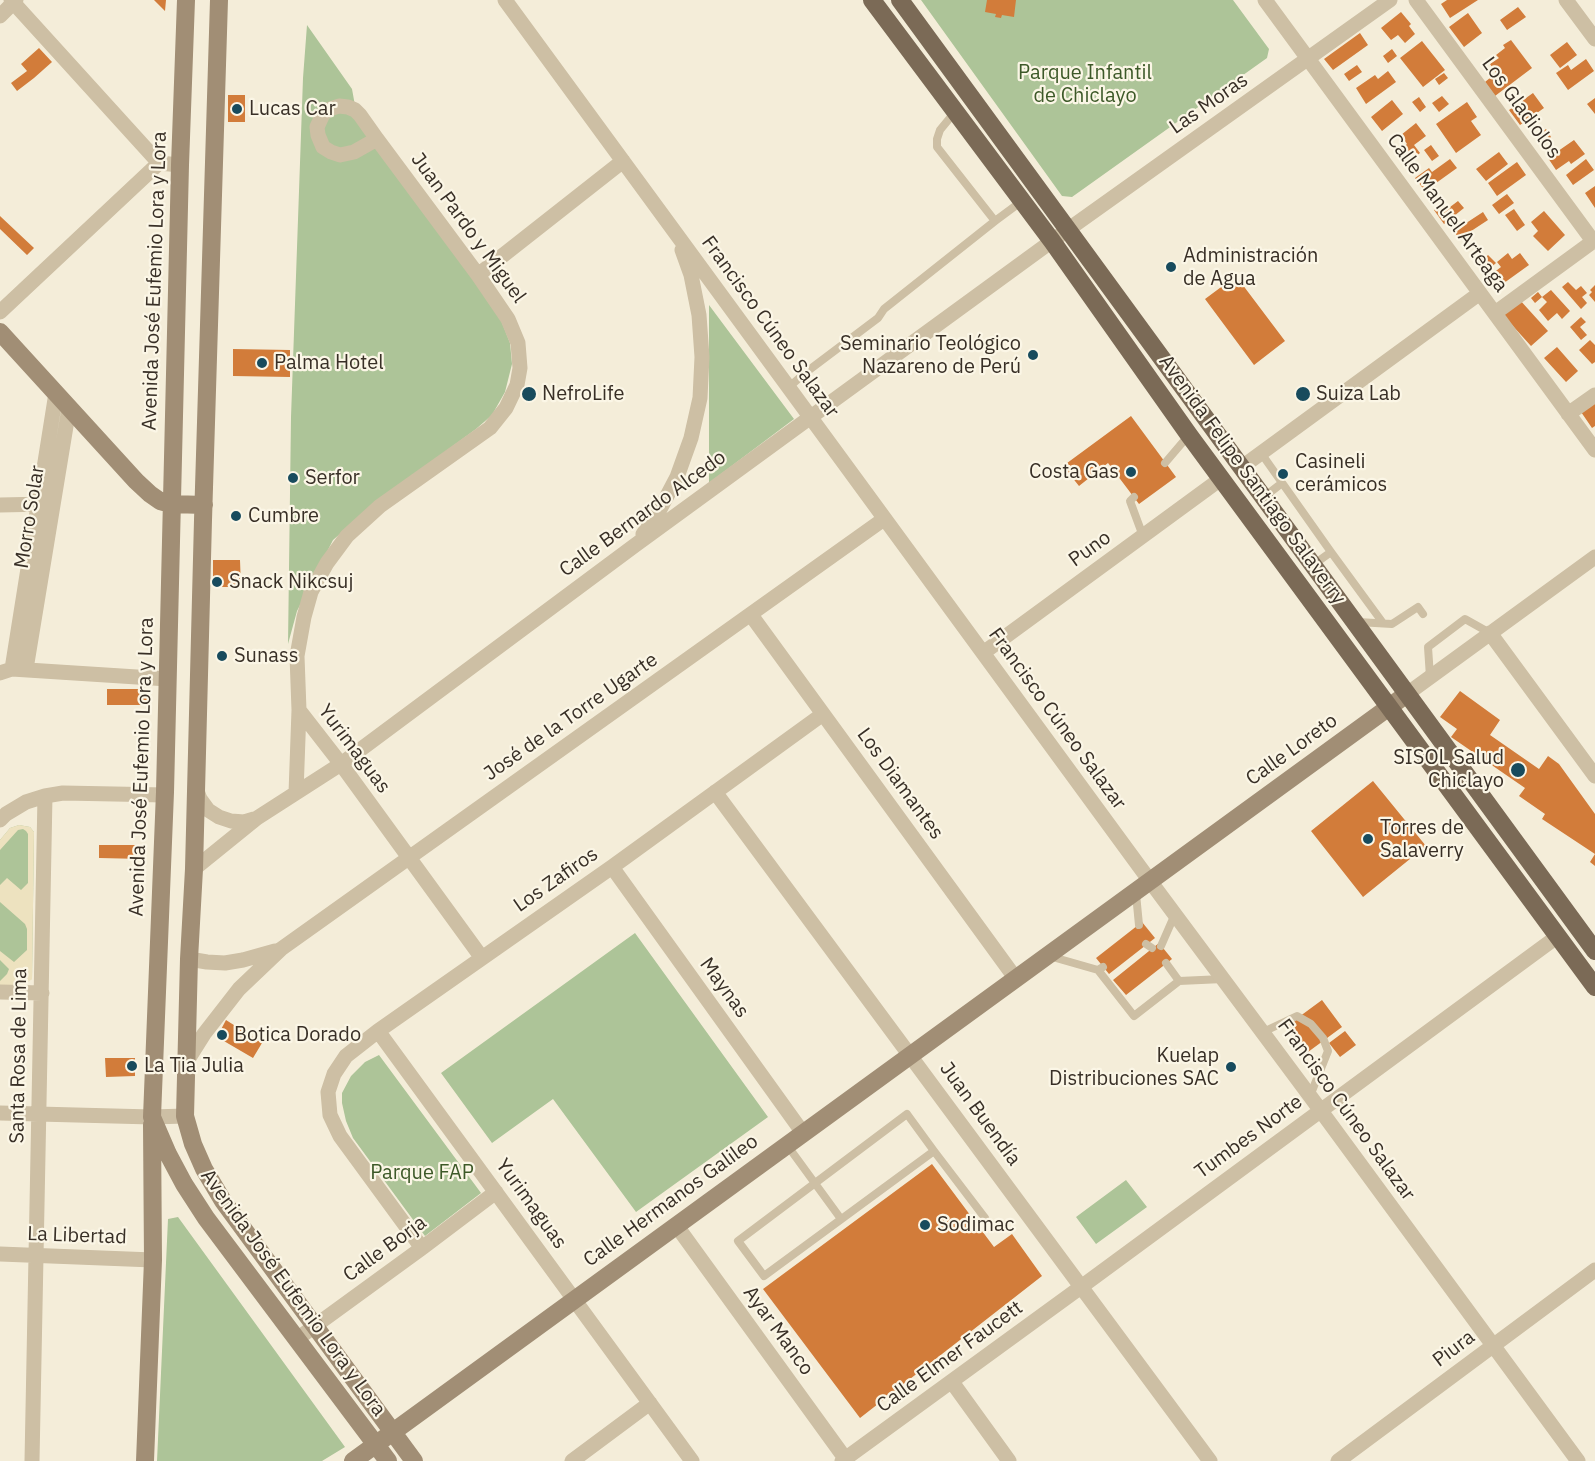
<!DOCTYPE html>
<meta charset="utf-8">
<style>
body{margin:0}
canvas{display:block;background:#f4edd9}
</style>
<canvas width="1595" height="1461"></canvas>
<script>
const ctx = document.querySelector('canvas').getContext('2d');
ctx.lineJoin = 'round';
function fill(path, color) {
  ctx.fillStyle = color;
  ctx.fill(path, 'evenodd');
}
function shape(rows) {
  const path = new Path2D();
  for (const r of rows) {
    path.moveTo(r[0], r[1]);
    for (let i = 2; i < r.length; i += 2) path.lineTo(r[i], r[i + 1]);
  }
  return path;
}
function stroke(path, color, width, dash) {
  ctx.strokeStyle = color;
  ctx.lineWidth = width;
  ctx.lineCap = dash ? 'butt' : 'round';
  ctx.setLineDash(dash || []);
  ctx.stroke(path);
}
function drawText(font, color, halo, rows, align = 'center') {
  ctx.font = font + ' "IBM Plex Sans",sans-serif';
  ctx.lineWidth = 4.5;
  ctx.setLineDash([]);
  ctx.textBaseline = 'middle';
  ctx.strokeStyle = halo;
  ctx.fillStyle = color;
  for (const [text, x, y, turn = 0] of rows) {
    ctx.save();
    ctx.translate(x, y);
    ctx.rotate((+turn || 0) * Math.PI / 180);
    ctx.textAlign = isNaN(turn) ? turn : align;
    if (halo) ctx.strokeText(text, 0, 0);
    ctx.fillText(text, 0, 0);
    ctx.restore();
  }
}
fill(shape([
 [921,0,1233,0,1269,49,1267,58,1072,197,1062,196],
 [307,25,352,89,358,122,499,315,510,343,512,364,505,392,492,415,476,429,378,501,333,540,297,611,288,644,291,417,303,78],
 [709,305,794,419,709,483],
 [19,825,30,827,34,832,32,979,0,986,0,840,10,828],
 [635,933,768,1117,636,1212,553,1099,492,1143,441,1073],
 [379,1055,481,1193,425,1236,353,1138,346,1121,342,1103,342,1093,351,1076,365,1062],
 [1126,1180,1147,1207,1096,1244,1076,1217],
 [178,1217,345,1447,322,1461,157,1461,168,1219]
]), '#adc498');
fill(shape([
 [19,825,30,827,34,832,32,979,22,987,0,986,0,981,7,974,9,969,0,960,0,951,14,962,27,950,27,929,25,924,0,902,0,885,7,878,21,890,28,883,28,834,26,831,23,829,18,830,0,850,0,840,10,828]
]), '#ede2bf');
fill(shape([
 [154,0,166,0,165,11],
 [987,0,1016,0,1014,17,1002,15,1001,18,995,17,996,14,985,12],
 [1447,0,1478,0,1450,18,1441,4],
 [1518,7,1526,17,1507,30,1500,20],
 [1401,12,1411,24,1409,26,1415,34,1405,43,1398,35,1391,40,1381,28],
 [1468,13,1482,33,1464,47,1449,27],
 [1360,33,1368,45,1333,70,1324,59],
 [1511,40,1532,68,1495,96,1485,82,1496,73,1490,64,1499,58,1496,55,1505,48,1503,45],
 [1422,41,1445,70,1423,87,1400,58],
 [1567,42,1577,55,1560,68,1550,55],
 [39,48,52,62,34,78,17,91,11,83,27,71,21,64],
 [1392,49,1397,56,1388,63,1383,56],
 [1586,59,1594,71,1568,90,1556,73,1568,65,1571,70],
 [1357,65,1362,72,1349,81,1344,74],
 [1388,71,1396,82,1366,104,1356,88,1375,75,1378,79],
 [1444,73,1448,78,1439,85,1435,79],
 [1533,93,1544,108,1520,125,1509,110],
 [228,95,245,95,245,122,228,122],
 [1442,96,1449,104,1439,112,1432,103],
 [1419,97,1426,107,1420,112,1412,102],
 [1595,98,1595,114,1587,104],
 [1392,100,1403,114,1382,131,1371,117],
 [1467,102,1477,117,1471,121,1481,135,1456,153,1436,124],
 [1416,123,1426,136,1414,145,1420,153,1406,164,1397,152,1407,144,1401,135],
 [1546,129,1551,137,1542,144,1537,136],
 [1574,140,1585,154,1571,164,1569,161,1556,170,1548,158],
 [1431,145,1439,156,1432,161,1424,150],
 [1499,152,1508,164,1486,181,1476,169],
 [1450,159,1457,168,1425,191,1415,178,1429,168,1432,172],
 [1586,159,1594,170,1573,185,1566,175],
 [1517,162,1526,175,1497,196,1488,183],
 [1595,186,1595,208,1585,193],
 [1507,194,1514,203,1499,214,1492,205],
 [1458,201,1464,208,1444,224,1434,210,1442,204,1446,210],
 [1514,209,1525,225,1517,231,1505,215],
 [1544,211,1565,235,1548,251,1533,236,1538,231,1531,222],
 [1483,212,1488,220,1459,239,1454,231],
 [0,216,34,248,27,255,0,229],
 [1508,253,1512,259,1520,253,1529,265,1497,288,1488,277,1501,267,1497,262],
 [1488,255,1496,263,1488,270,1481,262],
 [1236,276,1285,341,1254,365,1205,299],
 [1568,282,1576,290,1581,286,1587,293,1582,297,1587,303,1581,309,1562,287],
 [1595,285,1595,302,1589,295,1592,292,1590,290],
 [1551,290,1570,311,1562,319,1557,313,1548,321,1539,310,1547,302,1542,297,1535,303,1531,298,1538,292,1542,297],
 [1519,299,1548,331,1531,346,1502,314],
 [1581,317,1586,322,1580,327,1587,335,1581,340,1570,327],
 [1590,340,1595,345,1595,362,1592,364,1579,350],
 [1557,347,1578,371,1566,382,1544,358],
 [233,349,290,350,290,377,233,376],
 [1595,398,1595,426,1592,428,1579,409],
 [1131,416,1176,477,1139,504,1108,463,1079,486,1063,466],
 [213,560,240,560,241,587,213,587],
 [107,689,149,689,149,705,107,705],
 [1460,691,1500,720,1490,735,1539,769,1548,756,1559,764,1595,814,1595,866,1590,862,1595,854,1542,819,1545,814,1519,796,1525,788,1451,737,1457,729,1440,717],
 [1373,781,1426,846,1363,897,1311,831],
 [99,845,143,845,143,859,99,858],
 [1142,922,1155,938,1109,974,1096,958],
 [1159,943,1172,959,1126,995,1113,980],
 [1322,1000,1342,1027,1308,1052,1288,1025],
 [226,1020,262,1043,253,1058,217,1037],
 [1345,1031,1356,1045,1340,1057,1329,1043],
 [105,1058,135,1058,135,1076,106,1077],
 [932,1164,994,1247,1012,1234,1042,1276,860,1418,763,1289]
]), '#d27c3a');
stroke(shape([
 [954,113,940,130,937,139,937,147,995,221,1022,201],
 [789,387,805,373,878,318,884,309,995,221],
 [1261,453,1331,552,1383,623],
 [1165,463,1188,436],
 [1134,497,1130,501,1143,536],
 [1264,497,1282,483],
 [1313,565,1331,552],
 [1358,622,1392,624,1418,607,1423,614],
 [1430,677,1428,647,1465,619,1490,633],
 [1136,894,1139,925],
 [1146,944,1152,948],
 [1161,946,1175,914],
 [1049,956,1098,970,1103,967],
 [1166,963,1179,981,1223,979],
 [1098,970,1134,1016,1179,981],
 [1263,1032,1297,1016,1311,1024,1323,1038,1328,1051,1310,1096],
 [787,1145,841,1219],
 [934,1151,764,1276,738,1241,907,1114,934,1151,985,1218]
]), '#cdbfa4', 8);
stroke(shape([
 [11,0,159,163,180,165],
 [505,0,1150,881,1310,1096,1578,1461],
 [1265,0,1595,450],
 [1416,0,1593,241],
 [1566,0,1595,39],
 [0,16,16,0],
 [478,275,623,161],
 [0,312,159,163],
 [1495,313,1595,240],
 [1568,414,1595,395],
 [1242,467,1480,293],
 [0,505,47,504],
 [643,534,658,513,677,477,691,438,700,398,702,357,699,315,691,275,682,250],
 [751,615,1016,979],
 [1490,633,1595,776],
 [983,653,1222,478],
 [12,669,56,393],
 [26,669,69,408],
 [0,673,12,669,168,679],
 [1407,694,1595,557],
 [299,710,341,764,482,958],
 [196,788,200,799,208,810,219,817,231,821,244,822,254,819],
 [715,792,1210,1461],
 [296,793,299,710,297,656,304,617,311,592,327,563,347,536,380,506,490,428,506,408,517,385,520,368,518,343,508,319,478,275,377,139,360,115,355,110,348,107,339,106,330,109,323,114,317,127,318,135,323,147,331,152,340,155,354,152,377,139],
 [0,820,6,814,26,802,45,796,63,793,165,795],
 [612,867,803,1133],
 [194,869,257,818,341,764,634,546,1052,241,1390,0],
 [189,959,207,962,225,963,243,960,275,951],
 [0,992,42,993],
 [378,1031,692,1461],
 [187,1061,204,1034,239,989,281,949,884,519],
 [0,1113,152,1117,185,1116],
 [676,1225,847,1461],
 [422,1248,340,1136,330,1115,328,1092,334,1074,346,1056,378,1031,612,867,823,714],
 [0,1254,153,1260],
 [297,1339,422,1248,496,1192],
 [952,1382,1009,1461],
 [32,1461,45,796],
 [572,1461,650,1403],
 [842,1461,1081,1287,1558,936],
 [1338,1461,1595,1270]
]), '#cdbfa4', 15);
stroke(shape([
 [186,0,180,165,165,792,152,1117,168,1154,184,1184,206,1218,388,1461],
 [219,0,203,520,194,869,189,959,185,1116,193,1144,204,1169,223,1201,414,1461],
 [0,332,136,481,150,494,160,501,171,504,204,505],
 [145,1461,153,1260,152,1125],
 [353,1461,1407,694]
]), '#a18e75', 18);
stroke(shape([
 [872,0,1052,241,1189,435,1595,987],
 [900,0,1595,951]
]), '#7b6a56', 18);
for (const [x, y, r, color] of [
 [237,109,6,"#184b5d"],
 [1171,267,6,"#184b5d"],
 [1033,355,6,"#184b5d"],
 [262,363,6,"#184b5d"],
 [529,394,8,"#184b5d"],
 [1303,394,8,"#184b5d"],
 [1131,472,6,"#184b5d"],
 [1283,474,6,"#184b5d"],
 [293,478,6,"#184b5d"],
 [236,516,6,"#184b5d"],
 [217,582,6,"#184b5d"],
 [222,656,6,"#184b5d"],
 [1518,770,8,"#184b5d"],
 [1368,839,6,"#184b5d"],
 [222,1035,6,"#184b5d"],
 [132,1066,6,"#184b5d"],
 [1231,1067,6,"#184b5d"],
 [925,1225,6,"#184b5d"]
]) {
  const dot = new Path2D();
  dot.arc(x, y, r, 0, 2 * Math.PI);
  ctx.fillStyle = color;
  ctx.fill(dot);
  stroke(dot, '#fbf6e6', 2);
}
drawText('20px', '#3d5928', '#fbf6e6', [
 ["Parque Infantil",1085,73],
 ["de Chiclayo",1085,96],
 ["Parque FAP",422,1173]
]);
drawText('20px', '#382f26', '#fbf6e6', [
 ["Las Moras",1209,104,-35],
 ["Los Gladiolos",1521,108,54],
 ["Calle Manuel Arteaga",1447,213,54],
 ["Juan Pardo y Miguel",468,228,54],
 ["Avenida José Eufemio Lora y Lora",155,281,-88],
 ["Francisco Cúneo Salazar",770,327,54],
 ["Avenida Felipe Santiago Salaverry",1252,480,54],
 ["Calle Bernardo Alcedo",643,514,-36],
 ["Morro Solar",30,517,-81],
 ["Puno",1090,549,-36],
 ["José de la Torre Ugarte",571,717,-35],
 ["Francisco Cúneo Salazar",1057,719,54],
 ["Yurimaguas",354,749,53],
 ["Calle Loreto",1292,750,-36],
 ["Avenida José Eufemio Lora y Lora",142,767,-88],
 ["Los Diamantes",900,784,54],
 ["Los Zafiros",556,880,-35],
 ["Maynas",724,988,54],
 ["Santa Rosa de Lima",19,1056,-89],
 ["Francisco Cúneo Salazar",1346,1110,54],
 ["Juan Buendía",980,1114,54],
 ["Tumbes Norte",1249,1137,-36],
 ["Calle Hermanos Galileo",671,1201,-36],
 ["Yurimaguas",531,1204,54],
 ["La Libertad",77,1236,2],
 ["Calle Borja",385,1249,-36],
 ["Avenida José Eufemio Lora y Lora",293,1293,54],
 ["Ayar Manco",778,1331,54],
 ["Piura",1454,1349,-37],
 ["Calle Elmer Faucett",950,1357,-36]
]);
drawText('20px', '#382f26', '#fbf6e6', [
 ["Lucas Car",249,109],
 ["Administración",1183,256],
 ["de Agua",1183,279],
 ["Seminario Teológico",1021,344,"right"],
 ["Nazareno de Perú",1021,367,"right"],
 ["Palma Hotel",274,363],
 ["NefroLife",542,394],
 ["Suiza Lab",1316,394],
 ["Casineli",1295,462],
 ["cerámicos",1295,485],
 ["Costa Gas",1119,472,"right"],
 ["Serfor",305,478],
 ["Cumbre",248,516],
 ["Snack Nikcsuj",229,582],
 ["Sunass",234,656],
 ["SISOL Salud",1504,758,"right"],
 ["Chiclayo",1504,781,"right"],
 ["Torres de",1380,828],
 ["Salaverry",1380,851],
 ["Botica Dorado",234,1035],
 ["Kuelap",1219,1056,"right"],
 ["Distribuciones SAC",1219,1079,"right"],
 ["La Tia Julia",144,1066],
 ["Sodimac",937,1225]
], 'left');
</script>
